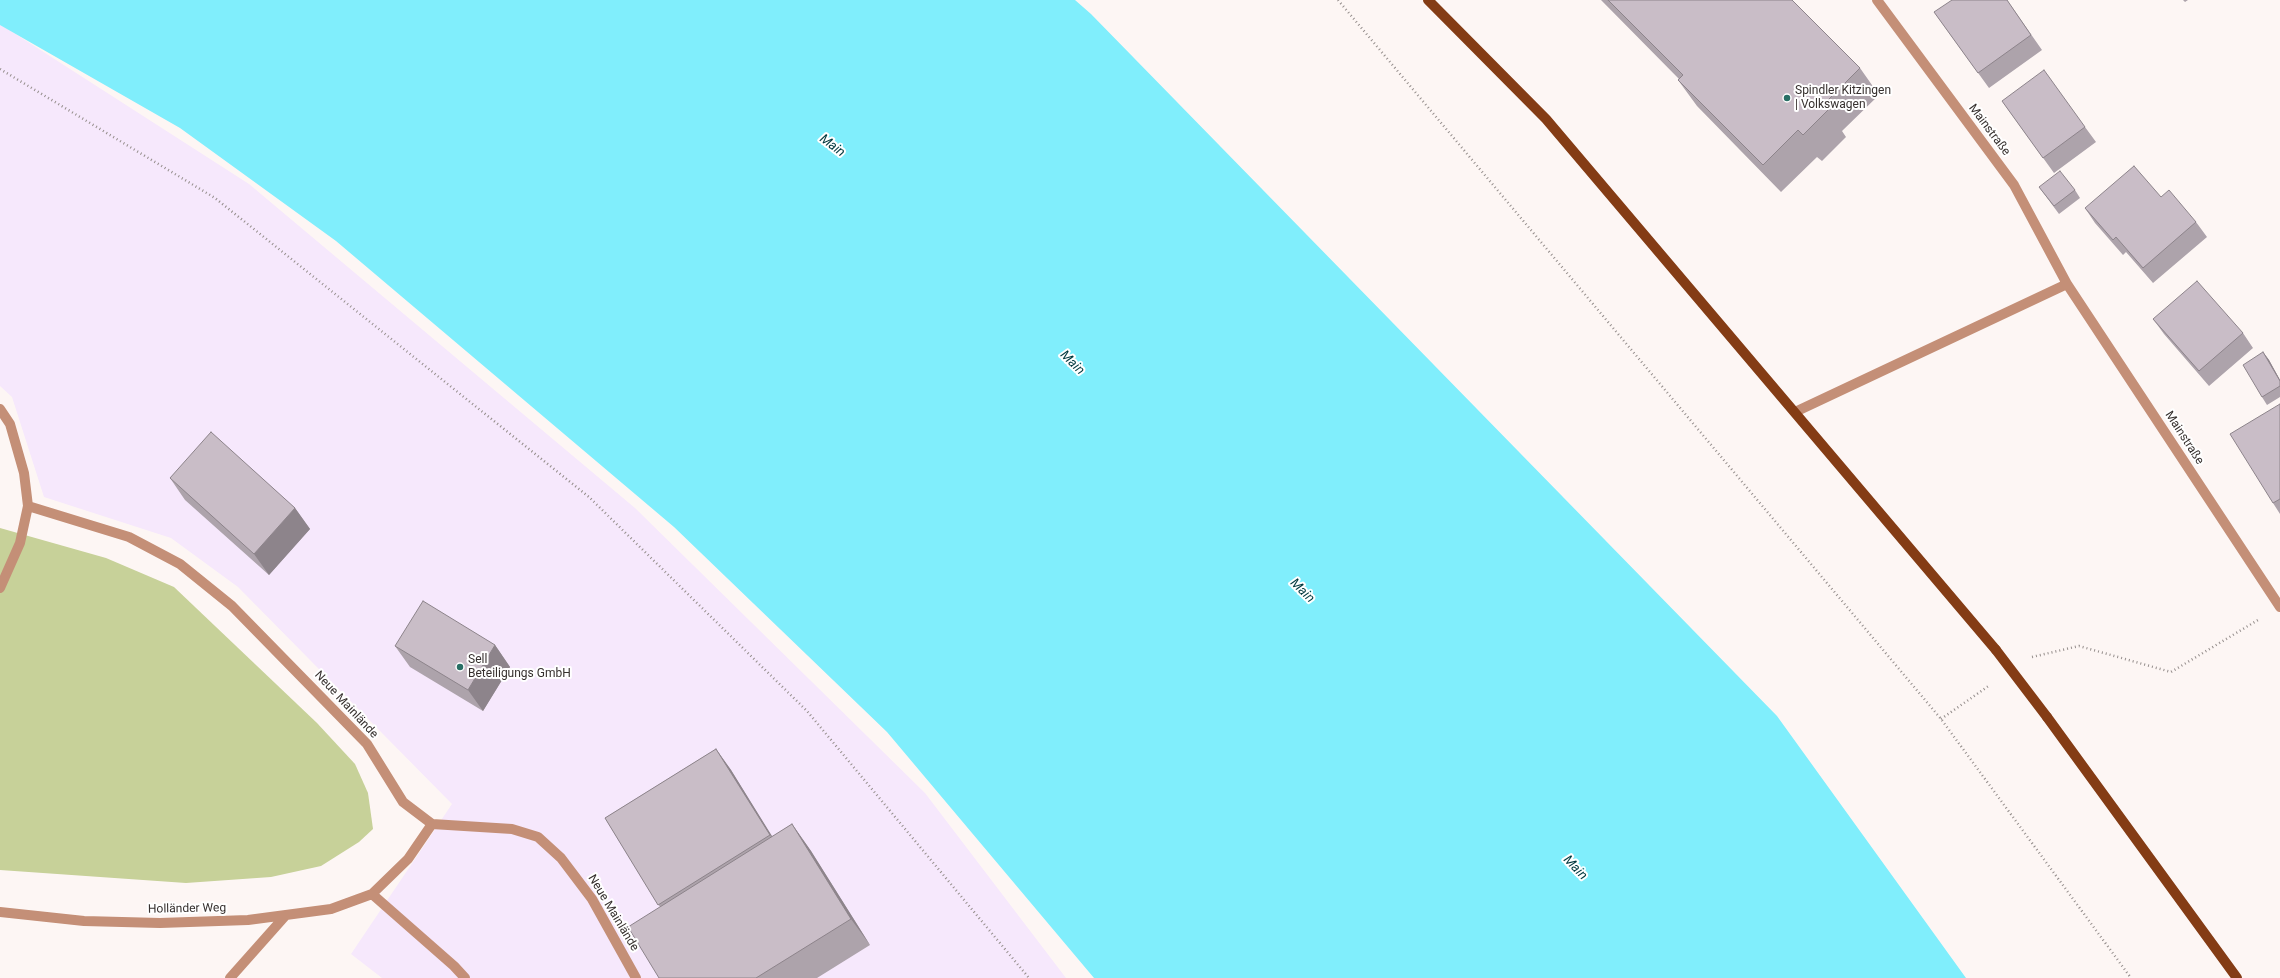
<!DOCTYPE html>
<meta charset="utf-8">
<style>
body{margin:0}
canvas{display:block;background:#fdf6f4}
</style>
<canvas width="2280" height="978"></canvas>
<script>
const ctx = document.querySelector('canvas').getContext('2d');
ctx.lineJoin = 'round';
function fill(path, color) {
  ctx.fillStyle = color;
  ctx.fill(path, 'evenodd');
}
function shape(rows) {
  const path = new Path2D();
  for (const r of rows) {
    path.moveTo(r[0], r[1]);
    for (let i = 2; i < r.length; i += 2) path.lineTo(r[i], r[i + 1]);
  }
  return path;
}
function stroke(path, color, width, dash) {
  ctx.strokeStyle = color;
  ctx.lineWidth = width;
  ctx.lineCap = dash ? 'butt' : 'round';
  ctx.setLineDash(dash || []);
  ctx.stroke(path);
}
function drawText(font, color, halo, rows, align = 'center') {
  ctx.font = font + ' Roboto,sans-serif';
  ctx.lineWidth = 4;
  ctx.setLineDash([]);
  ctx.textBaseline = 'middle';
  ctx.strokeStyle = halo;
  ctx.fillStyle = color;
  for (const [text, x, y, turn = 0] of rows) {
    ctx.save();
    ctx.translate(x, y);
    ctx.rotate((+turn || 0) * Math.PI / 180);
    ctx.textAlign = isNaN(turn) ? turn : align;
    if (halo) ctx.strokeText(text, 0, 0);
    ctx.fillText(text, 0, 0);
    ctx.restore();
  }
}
fill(shape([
 [0,24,249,184,635,508,925,793,1066,978,382,978,351,954,452,804,238,587,171,538,44,497,12,397,0,386]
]), '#f6e8fc');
fill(shape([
 [0,528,106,558,174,587,317,723,355,764,368,793,373,829,359,842,321,866,271,877,186,883,0,870]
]), '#c7d199');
fill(shape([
 [0,0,1075,0,1091,14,1777,716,1966,978,1094,978,887,732,674,527,336,241,180,128,0,25]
]), '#80eefc');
stroke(shape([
 [1338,0,1941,719,2131,978],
 [0,69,215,198,589,497,807,711,1029,978],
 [2032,657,2079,646,2171,672,2258,620],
 [1941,719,1990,685]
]), '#958e8c', 2.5, [1, 3]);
stroke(shape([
 [1877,0,2014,185,2067,284],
 [0,409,10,424,24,473,28,506,20,543,0,588],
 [1795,412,2067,284,2280,607],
 [28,506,129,537,180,564,232,606,367,744,403,802,432,824,512,829,538,837,561,858,592,899,636,978],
 [372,894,454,966,465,978],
 [0,912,84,921,160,923,248,920,331,909,372,894,408,859,432,824],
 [230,978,286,915]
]), '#c48f77', 10);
stroke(shape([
 [1428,0,1546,119,1996,650],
 [2047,717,2237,978]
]), '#843c15', 10);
stroke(shape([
 [1996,650,2047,717]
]), '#843c15', 10);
fill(shape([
 [1601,0,1792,0,1860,68,1879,95,1842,131,1846,137,1822,161,1817,157,1781,192,1697,106,1678,80,1679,79],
 [2007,0,2042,50,1989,88,1934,12],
 [2183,0,2188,0,2185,2],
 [2002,101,2085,127,2096,142,2054,173],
 [2039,187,2075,190,2080,198,2059,214],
 [2161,197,2196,222,2207,237,2153,283,2126,252,2123,255,2095,223,2085,208],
 [2153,319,2243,333,2253,348,2209,386,2164,334],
 [2263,352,2269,360,2280,380,2280,397,2267,405,2262,397],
 [2280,404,2280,514,2273,503],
 [170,478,295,508,310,529,269,575,185,500],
 [495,645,510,667,483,711,410,667,395,646],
 [716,749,731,770,772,837,792,824,811,851,870,945,817,978,659,978,660,907,605,818]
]), '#ada3ab');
fill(shape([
 [2263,352,2269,360,2280,380,2280,381],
 [295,508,310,529,269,575,254,554],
 [495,645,510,667,483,711,468,690],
 [716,749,731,770,785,857,770,835],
 [792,824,811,851,870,945,851,919]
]), '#8d848b');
const building = shape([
 [1608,0,1792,0,1860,68,1823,105,1828,110,1803,135,1798,130,1763,165,1678,80,1683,75,1608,0],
 [1952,0,2007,0,2031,35,1978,73,1934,12,1952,0],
 [2044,70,2085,127,2043,158,2002,101,2044,70],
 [2134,166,2161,197,2169,190,2196,222,2143,268,2116,237,2113,240,2085,208,2134,166],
 [2060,171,2075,190,2054,206,2039,187,2060,171],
 [2197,281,2243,333,2199,371,2153,319,2197,281],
 [2263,352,2280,381,2280,386,2262,397,2243,365,2263,352],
 [2280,404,2280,499,2273,503,2230,434,2280,404],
 [211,432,295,508,254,554,170,478,211,432],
 [423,601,495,645,468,690,395,646,423,601],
 [716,749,770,835,658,905,605,818,716,749],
 [792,824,851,919,756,978,659,978,628,927,792,824]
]);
fill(building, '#c9bdc7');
stroke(building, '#8d848b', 1);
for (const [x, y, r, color] of [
 [1787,98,4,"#286f65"],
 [460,667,4,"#286f65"]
]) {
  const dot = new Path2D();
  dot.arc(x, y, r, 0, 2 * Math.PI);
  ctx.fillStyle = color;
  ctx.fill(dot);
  stroke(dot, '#fff', 1.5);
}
drawText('12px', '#36302e', '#fff', [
 ["Spindler Kitzingen",1795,91],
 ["| Volkswagen",1795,105],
 ["Sell",468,660],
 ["Beteiligungs GmbH",468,674]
], 'left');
drawText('12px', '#36302e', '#fff', [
 ["Mainstraße",1989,130,53],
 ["Mainstraße",2184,438,57],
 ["Neue Mainlände",346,705,47],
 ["Holländer Weg",187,909,-1],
 ["Neue Mainlände",613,913,59]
]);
drawText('italic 13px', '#00383e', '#fff', [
 ["Main",832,146,37],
 ["Main",1072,363,45],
 ["Main",1302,591,45],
 ["Main",1575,868,47]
]);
</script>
